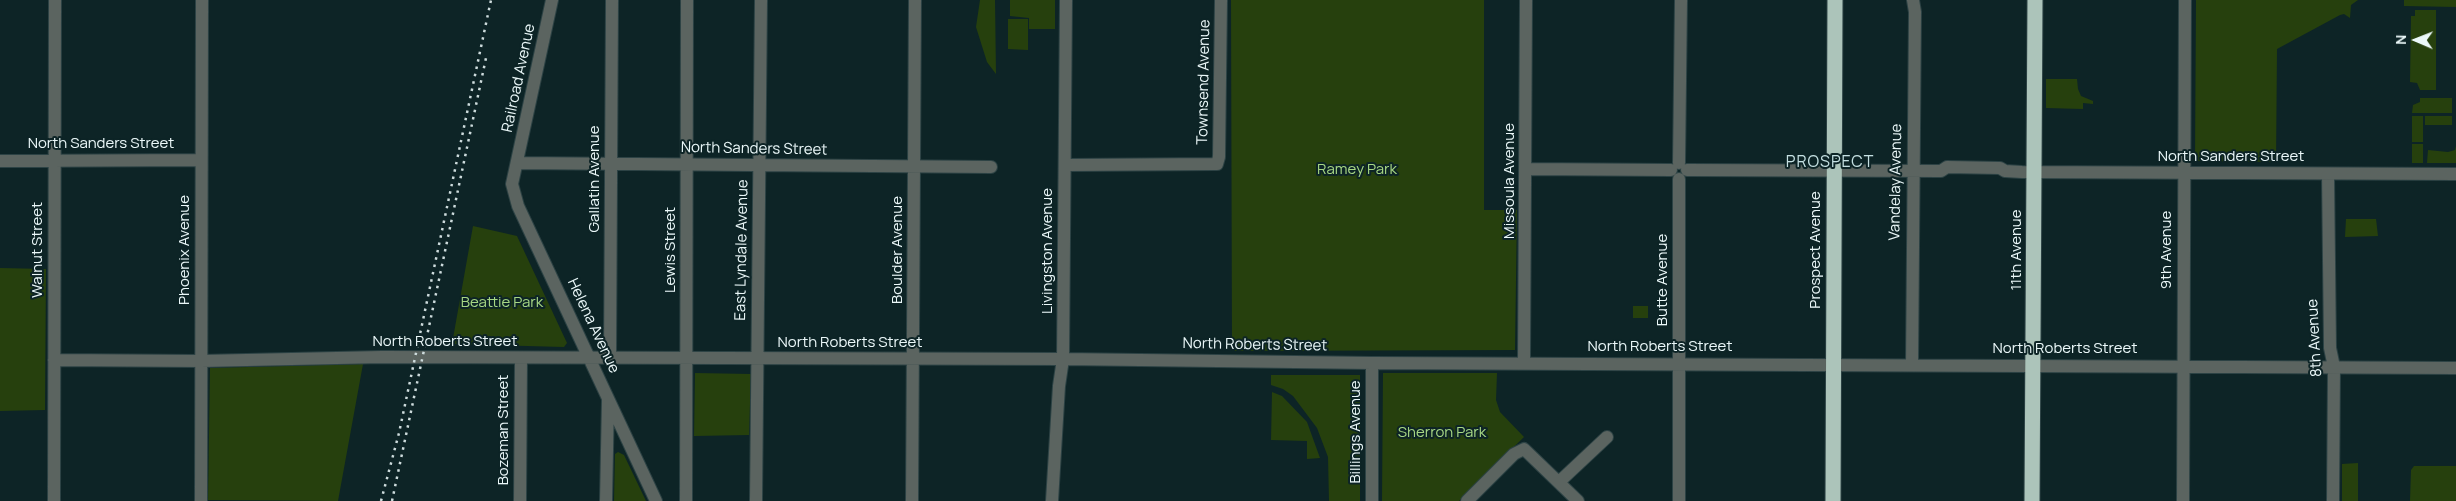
<!DOCTYPE html>
<style>
body{margin:0}
#map{position:relative;width:2456px;height:501px;overflow:hidden;background:#0d2426;font-family:Manrope,sans-serif}
canvas{display:block}
.north{position:absolute;left:2391px;top:15px;width:50px;height:50px;-webkit-text-stroke:4px #0d2426;paint-order:stroke;rotate:271deg;font-size:14px;font-weight:700;line-height:20px;text-align:center;color:#ebf8f9}
.north::after{content:'';display:block;margin:auto;width:18px;height:22px;background:#ebf8f9;clip-path:polygon(50% 0,100% 100%,50% 72%,0 100%)}
</style>
<div id="map">
<canvas width="2456" height="501"></canvas>
<div class="north">N</div>
</div>
<script>
const ctx = document.querySelector('canvas').getContext('2d');
ctx.lineJoin = 'round';
function fill(path, color) {
  ctx.fillStyle = color;
  ctx.fill(path, 'evenodd');
}
function shape(rows) {
  const path = new Path2D();
  for (const r of rows) {
    path.moveTo(r[0], r[1]);
    for (let i = 2; i < r.length; i += 2) path.lineTo(r[i], r[i + 1]);
  }
  return path;
}
function stroke(path, color, width, dash) {
  ctx.strokeStyle = color;
  ctx.lineWidth = width;
  ctx.lineCap = dash ? 'butt' : 'round';
  ctx.setLineDash(dash || []);
  ctx.stroke(path);
}
function drawText(font, color, halo, rows, align = 'center') {
  ctx.font = font + ' Manrope,sans-serif';
  ctx.lineWidth = 4;
  ctx.setLineDash([]);
  ctx.textBaseline = 'middle';
  ctx.strokeStyle = halo;
  ctx.fillStyle = color;
  for (const [text, x, y, turn = 0] of rows) {
    ctx.save();
    ctx.translate(x, y);
    ctx.rotate((+turn || 0) * Math.PI / 180);
    ctx.textAlign = isNaN(turn) ? turn : align;
    if (halo) ctx.strokeText(text, 0, 0);
    ctx.fillText(text, 0, 0);
    ctx.restore();
  }
}
fill(shape([
 [980,0,995,0,996,74,987,62,976,27],
 [1010,0,1055,0,1055,29,1029,29,1029,18,1010,16],
 [1231,0,1484,0,1484,210,1517,210,1515,350,1232,351],
 [2196,0,2358,0,2351,5,2350,18,2344,14,2340,15,2277,49,2276,162,2195,161],
 [2404,0,2456,0,2456,7,2404,6],
 [2415,10,2436,10,2436,90,2420,90,2417,83,2410,82,2411,16,2415,16],
 [1008,19,1028,19,1028,50,1008,49],
 [2046,79,2077,79,2078,89,2081,96,2093,101,2093,104,2083,103,2083,109,2046,108],
 [2420,98,2452,98,2452,113,2412,113,2413,105,2420,102],
 [2412,116,2423,116,2423,142,2412,142],
 [2425,116,2452,116,2452,125,2425,125],
 [2412,144,2423,144,2423,163,2412,163],
 [2456,146,2456,163,2427,163,2428,150,2448,152,2455,150],
 [2346,219,2376,219,2378,236,2345,237],
 [473,226,517,236,567,343,564,347,452,344],
 [0,268,46,269,45,410,0,411],
 [1633,306,1648,306,1648,318,1633,318],
 [363,364,338,501,208,500,210,368],
 [695,373,751,374,749,435,694,436],
 [1383,373,1497,373,1496,400,1500,412,1524,437,1459,501,1382,501],
 [1271,375,1360,375,1360,501,1329,501,1328,457,1317,428,1293,396,1283,389,1271,385],
 [1272,392,1282,396,1307,422,1320,458,1307,459,1307,441,1271,440],
 [618,452,624,455,646,501,614,501,615,454],
 [2358,463,2358,501,2342,501,2342,464],
 [2414,466,2456,466,2456,501,2410,501,2411,470]
]), '#26400d');
const minor = shape([
 [552,0,512,184,518,206,656,501],
 [0,161,201,160],
 [517,163,991,167],
 [1679,163,1681,0],
 [1065,165,1217,164,1219,157,1221,0],
 [1526,169,1671,170],
 [1687,170,1941,171,1947,167,2000,168,2005,171,2022,172,2456,174],
 [2328,174,2330,348,2334,367,2333,501],
 [1679,179,1679,501],
 [610,359,612,0],
 [54,360,201,361,382,357,1063,359,1372,363,2456,368],
 [1372,363,1372,501],
 [1524,363,1526,0],
 [1912,365,1915,12,1913,0],
 [1559,482,1607,437],
 [54,501,55,0],
 [201,501,202,0],
 [520,501,521,359],
 [606,501,608,400],
 [686,501,687,0],
 [756,501,761,0],
 [912,501,915,0],
 [1052,501,1059,386,1063,359,1066,0],
 [1467,501,1514,454,1524,449,1578,501],
 [2183,501,2185,0]
]);
const highway = shape([
 [1833,501,1835,0],
 [2032,501,2035,0]
]);
stroke(minor, '#2c4244', 14);
stroke(highway, '#2c4244', 17);
stroke(minor, '#5b6460', 12);
stroke(highway, '#acc4ba', 15);
stroke(shape([
 [381,501,399,433,491,0],
 [392,501,486,58]
]), '#cddbdc', 2.5, [2.5, 5]);
drawText('15px', '#ebf8f9', '#0d2426', [
 ["Railroad Avenue",519,78,-78],
 ["Townsend Avenue",1204,82,-89],
 ["North Sanders Street",101,144],
 ["North Sanders Street",754,149,1],
 ["North Sanders Street",2231,157],
 ["Gallatin Avenue",595,179,-90],
 ["Missoula Avenue",1510,181,-90],
 ["Vandelay Avenue",1896,182,-89],
 ["Walnut Street",38,250,-90],
 ["Phoenix Avenue",185,250,-90],
 ["Lewis Street",671,250,-90],
 ["East Lyndale Avenue",742,250,-89],
 ["Boulder Avenue",898,250,-90],
 ["Prospect Avenue",1816,250,-90],
 ["11th Avenue",2017,250,-90],
 ["9th Avenue",2167,250,-90],
 ["Livingston Avenue",1048,251,-90],
 ["Butte Avenue",1663,280,-90],
 ["Helena Avenue",593,326,65],
 ["8th Avenue",2315,338,-93],
 ["North Roberts Street",445,342],
 ["North Roberts Street",850,343],
 ["North Roberts Street",1255,345,1],
 ["North Roberts Street",1660,347],
 ["North Roberts Street",2065,349],
 ["Bozeman Street",504,430,-90],
 ["Billings Avenue",1356,432,-90]
]);
drawText('15px', '#a7d784', '#0d2426', [
 ["Ramey Park",1357,170],
 ["Beattie Park",502,303],
 ["Sherron Park",1442,433]
]);
ctx.letterSpacing = '1px';
drawText('16px', '#c5e0e2', '#0d2426', [
 ["PROSPECT",1830,163]
]);
ctx.letterSpacing = '0px';
</script>
